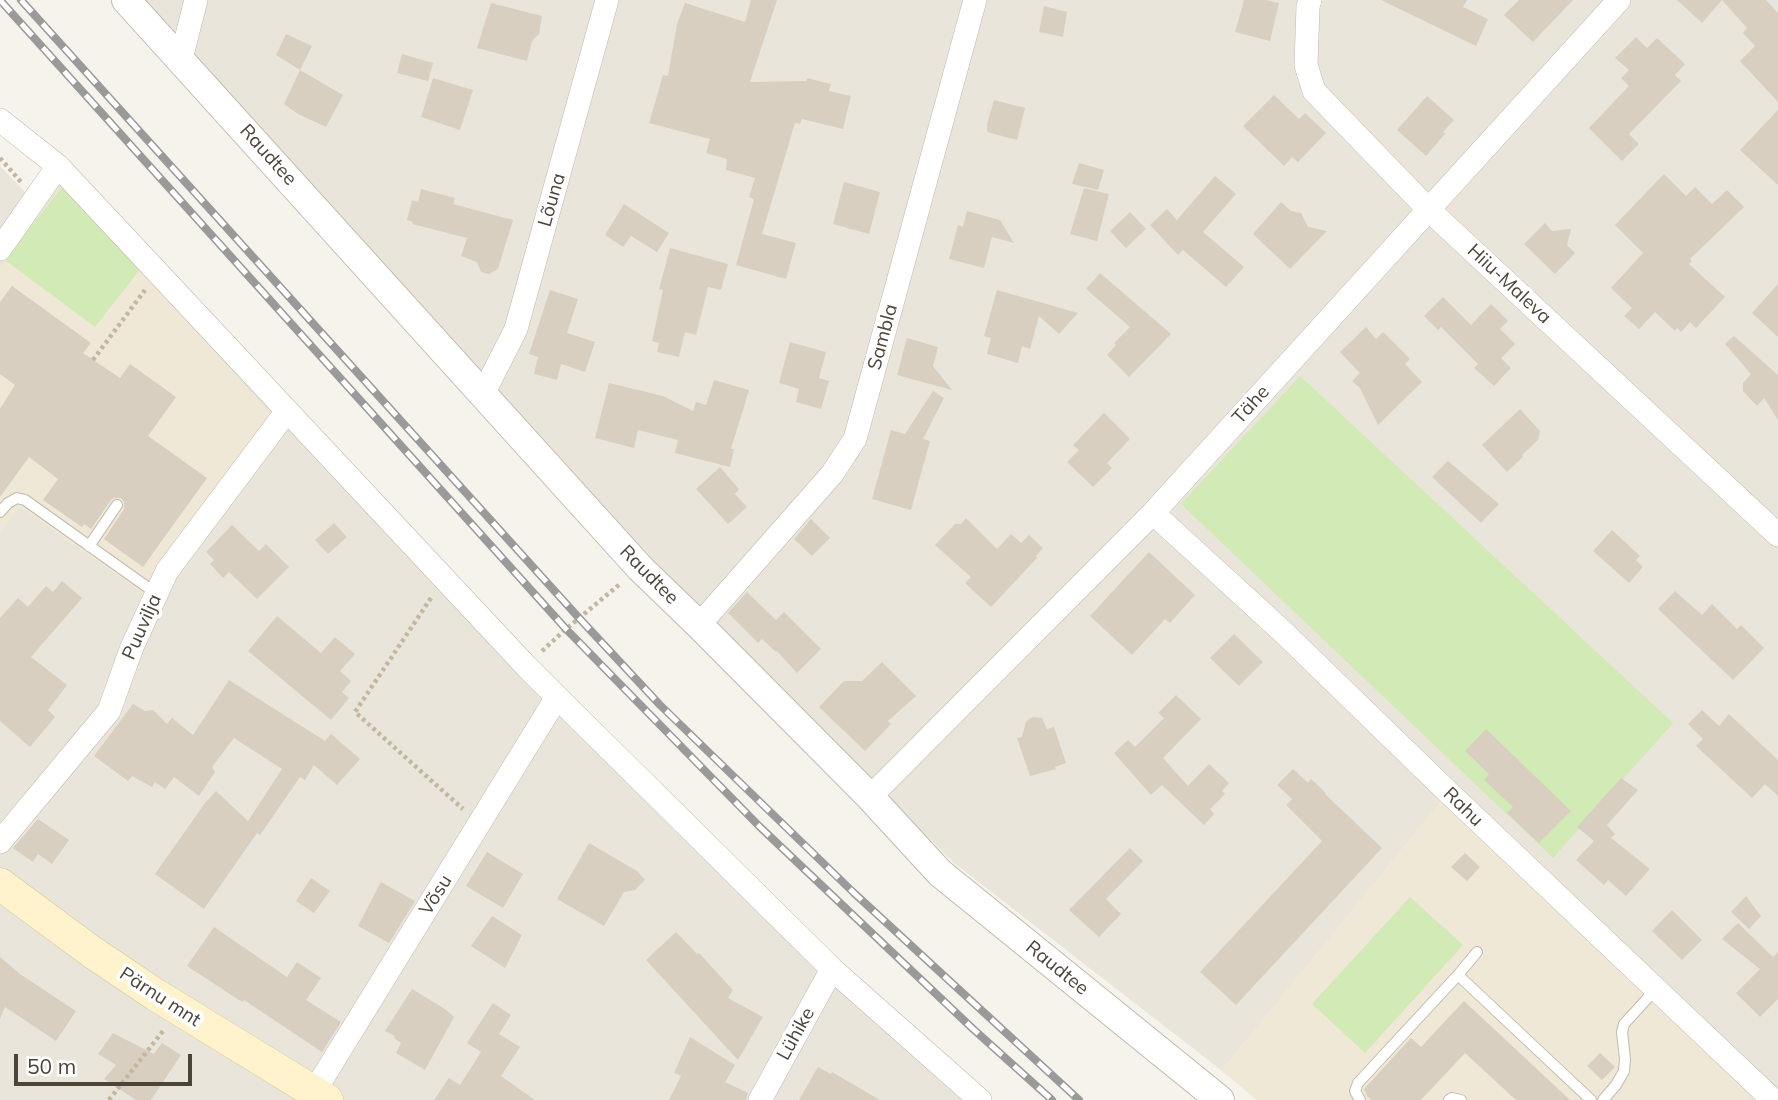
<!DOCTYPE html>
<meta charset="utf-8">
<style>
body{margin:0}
#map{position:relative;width:1778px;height:1100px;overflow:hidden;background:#f6f3ec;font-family:Mulish,sans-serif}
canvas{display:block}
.scale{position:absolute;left:14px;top:1054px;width:178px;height:32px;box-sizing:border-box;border:4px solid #4b4439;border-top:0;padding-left:9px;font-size:21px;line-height:24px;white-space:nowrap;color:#4b4439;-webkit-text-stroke:5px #fff;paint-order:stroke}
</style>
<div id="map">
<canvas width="1778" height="1100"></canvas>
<div class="scale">50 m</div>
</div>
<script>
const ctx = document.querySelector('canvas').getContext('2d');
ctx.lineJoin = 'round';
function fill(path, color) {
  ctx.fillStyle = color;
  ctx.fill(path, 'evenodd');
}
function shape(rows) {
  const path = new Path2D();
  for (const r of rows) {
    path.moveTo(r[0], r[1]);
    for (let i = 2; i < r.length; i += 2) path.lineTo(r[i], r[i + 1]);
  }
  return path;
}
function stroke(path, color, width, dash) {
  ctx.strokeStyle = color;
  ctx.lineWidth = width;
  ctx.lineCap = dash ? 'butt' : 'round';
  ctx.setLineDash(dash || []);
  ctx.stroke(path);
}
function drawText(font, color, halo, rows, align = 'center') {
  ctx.font = font + ' Mulish,sans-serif';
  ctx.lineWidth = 7;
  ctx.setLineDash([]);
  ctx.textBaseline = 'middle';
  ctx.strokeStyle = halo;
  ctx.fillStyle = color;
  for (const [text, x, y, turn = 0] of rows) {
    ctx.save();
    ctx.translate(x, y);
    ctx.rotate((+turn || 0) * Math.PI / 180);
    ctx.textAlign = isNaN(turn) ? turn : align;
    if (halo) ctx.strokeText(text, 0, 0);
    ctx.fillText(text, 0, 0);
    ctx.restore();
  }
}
fill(shape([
 [126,0,1778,0,1778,1100,1257,1100,1221,1070,954,863,698,608],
 [0,166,25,192,58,166,526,666,980,1100,0,1100]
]), '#eae5da');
fill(shape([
 [63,186,141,268,273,417,148,597,20,507,0,533,0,267],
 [1448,792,1773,1100,1257,1100,1221,1070]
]), '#efe8d6');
fill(shape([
 [63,186,141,268,95,327,5,260],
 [1300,376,1673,723,1553,858,1181,504],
 [1410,897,1463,945,1365,1053,1312,1004]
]), '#d2eab5');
fill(shape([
 [751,0,777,0,750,82,806,81,807,78,831,84,829,91,851,96,843,129,802,119,800,124,795,123,762,234,796,243,786,279,736,265,754,199,749,197,755,178,726,170,727,159,706,153,710,139,649,123,663,75,668,76,677,24,685,3,745,22],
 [1244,0,1266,0,1279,3,1270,41,1235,32],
 [1381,0,1467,0,1463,7,1488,19,1476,46],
 [1519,0,1573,0,1533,42,1504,15],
 [1677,0,1766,0,1778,13,1778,102,1740,61,1755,46,1743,33,1747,28,1722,0,1702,23],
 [491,3,542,16,539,34,532,41,527,61,477,48],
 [1044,6,1067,12,1063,37,1039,32],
 [286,34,312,46,300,70,276,55],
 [1636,37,1647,48,1657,38,1685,64,1675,75,1681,81,1629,134,1639,144,1622,161,1589,128,1629,86,1621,78,1629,70,1615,58],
 [402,54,433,63,428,81,397,73],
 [300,70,343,95,326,127,298,114,284,104],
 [433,78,473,90,460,130,421,117],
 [1274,95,1299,119,1305,113,1326,133,1298,162,1292,157,1284,166,1243,126],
 [1427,96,1454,120,1443,132,1445,134,1426,156,1397,130],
 [994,100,1025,108,1017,140,987,132,987,124],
 [1778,110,1778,185,1740,150],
 [1079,163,1104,170,1098,190,1072,184],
 [1664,174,1686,196,1695,187,1712,204,1727,190,1744,207,1690,259,1692,261,1689,264,1725,297,1696,328,1690,322,1681,332,1677,328,1675,331,1655,312,1639,329,1624,316,1632,308,1611,288,1643,253,1615,225],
 [1215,176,1236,194,1203,232,1244,267,1226,287,1183,250,1178,255,1150,225,1167,209,1177,220],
 [844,182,880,192,869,234,833,224],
 [1084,188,1109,194,1097,241,1070,234],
 [421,189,455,198,453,204,513,220,498,269,489,274,481,272,477,262,461,256,467,238,412,224,413,222,407,220,412,200,418,202],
 [1281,202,1291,211,1301,213,1308,227,1327,231,1290,269,1253,234],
 [624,204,669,233,657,252,631,236,623,247,605,235],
 [967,211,1000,220,1014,243,992,237,984,268,949,259,958,225,963,227],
 [1130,212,1146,229,1126,248,1110,231],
 [1545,223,1552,231,1571,229,1567,245,1575,253,1555,274,1524,244],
 [670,248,728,264,721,290,708,287,696,335,685,332,679,357,657,352,659,343,652,341,663,290,659,289],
 [1100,273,1171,334,1129,377,1107,355,1116,345,1114,343,1130,327,1086,289],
 [1778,284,1778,337,1752,313],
 [12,286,91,343,83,353,120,378,130,364,176,397,148,436,207,478,143,567,104,539,124,509,124,502,121,498,114,498,111,500,91,529,84,524,82,527,43,500,58,479,29,457,0,497,0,409,15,385,0,374,0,302],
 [550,290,578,299,567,333,595,342,585,372,561,364,557,380,534,374,538,357,529,354],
 [997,290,1043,303,1078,313,1059,334,1039,316,1030,349,1022,346,1018,363,987,354,991,338,984,336],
 [1443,297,1471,325,1491,304,1508,321,1500,329,1515,344,1501,358,1511,368,1494,386,1474,368,1478,364,1441,327,1438,330,1424,316],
 [1366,327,1376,339,1383,332,1410,359,1405,364,1422,382,1378,425,1360,388,1352,381,1360,373,1340,352],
 [1734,336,1778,375,1778,420,1764,398,1757,406,1743,391,1743,383,1751,374,1725,344],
 [907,338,938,347,933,366,952,390,897,375],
 [790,342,826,352,819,378,829,381,821,409,796,402,799,389,779,383],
 [714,380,749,390,731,449,734,449,730,467,675,453,678,440,638,430,634,448,595,438,609,383,663,396,693,411,696,402,706,405],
 [933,391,944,398,923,439,930,441,911,510,872,499,891,430,905,434],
 [1520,409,1540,431,1538,440,1522,455,1523,457,1507,472,1482,445],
 [1104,413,1130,439,1107,463,1112,468,1093,487,1067,462,1079,450,1073,445],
 [1448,461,1499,504,1481,523,1432,477],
 [720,467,739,489,735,494,747,507,728,524,696,489],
 [966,518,997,549,1011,534,1021,543,1029,535,1043,548,1036,556,1037,558,991,607,965,583,971,577,935,545,955,524,961,524],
 [811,519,830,538,812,556,794,539],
 [334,523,347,537,328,554,315,540],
 [232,525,259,551,266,544,289,567,257,599,229,572,223,578,210,564,214,560,206,552],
 [1612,530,1640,556,1636,560,1643,567,1629,583,1593,551],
 [1149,552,1195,595,1170,623,1165,619,1132,655,1090,616],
 [62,581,82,598,31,657,67,685,48,710,55,717,30,747,0,721,0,618,18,598,28,607,46,586,53,592],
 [1675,591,1702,615,1712,604,1737,629,1741,625,1764,648,1733,680,1658,609],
 [747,592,776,620,784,612,821,649,797,673,777,651,776,652,762,639,758,643,728,613],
 [277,616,321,653,335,637,355,654,340,671,351,681,342,692,349,698,331,720,248,651],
 [1234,634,1263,662,1239,686,1210,658],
 [882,662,916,696,888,721,891,724,865,751,819,707,844,681,862,681],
 [229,680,325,741,331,734,360,759,337,785,314,765,305,780,300,777,260,835,257,833,204,909,155,874,205,803,216,791,248,821,282,769,234,738,212,767,215,772,199,796,174,777,165,789,155,782,152,787,132,776,128,781,94,756,133,704,145,711,153,710,167,724,172,718,193,735],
 [1176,695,1201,719,1163,758,1188,786,1209,764,1229,783,1222,791,1225,794,1210,809,1214,814,1204,825,1162,785,1151,795,1114,753,1128,740,1135,747,1164,718,1158,713],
 [1702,710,1719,726,1729,714,1778,760,1778,796,1765,784,1752,798,1696,746,1703,739,1688,724],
 [1034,717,1042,718,1047,729,1054,727,1066,763,1055,767,1056,769,1030,776,1017,738,1022,737,1026,722,1030,718],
 [1486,729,1571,811,1539,843,1507,813,1513,807,1484,780,1489,774,1465,751],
 [1293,769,1308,783,1311,779,1326,793,1325,794,1382,848,1236,1005,1200,972,1322,841,1286,805,1292,799,1277,785],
 [1621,778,1638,790,1607,825,1615,834,1611,838,1650,869,1626,896,1608,880,1604,885,1576,860,1594,841,1577,827],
 [38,819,69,840,52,864,38,854,33,862,13,848],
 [589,843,637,871,645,880,635,890,624,892,604,926,557,899],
 [1130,848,1143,861,1106,899,1121,914,1099,937,1069,910],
 [487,852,523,874,503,908,466,886],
 [1465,853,1480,867,1467,881,1451,867],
 [311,878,330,891,314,913,296,901],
 [381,882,415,901,389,943,358,926],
 [1746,896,1761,916,1749,929,1731,912],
 [1672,910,1702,940,1682,960,1652,931],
 [492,916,522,935,505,968,471,946],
 [1738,923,1773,957,1778,952,1778,999,1760,1017,1736,993,1760,969,1722,939],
 [214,927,287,977,297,962,321,978,306,1000,341,1022,322,1052,244,1000,243,1002,239,1000,187,966],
 [676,932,697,954,699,953,733,990,728,998,763,1017,738,1060,646,960],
 [0,957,20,974,76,1011,56,1041,5,1007,0,1019],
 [412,989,445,1009,454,1017,425,1070,396,1053,401,1043,394,1038,395,1036,385,1031],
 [1464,1001,1570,1100,1516,1100,1465,1053,1421,1100,1371,1100,1367,1096,1364,1089,1411,1038,1421,1047],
 [493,1003,511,1015,499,1034,520,1047,501,1076,535,1100,434,1100,449,1078,460,1085,481,1052,467,1043],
 [113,1033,154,1054,162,1043,181,1055,151,1100,136,1100,104,1079,116,1065,98,1054],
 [690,1037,735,1065,725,1082,748,1093,746,1100,669,1100,681,1076,674,1073],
 [1600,1053,1615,1067,1602,1080,1587,1066],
 [818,1067,831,1074,832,1072,880,1100,799,1100]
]), '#d8cfc1');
const service = shape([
 [0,512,8,503,17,498,25,500,157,594],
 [89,546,117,505],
 [1477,952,1458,975,1591,1100],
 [1360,1100,1355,1091,1358,1083,1458,975],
 [1449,1100,1452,1098,1461,1100],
 [1603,1100,1616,1085,1624,1071,1625,1059,1622,1032,1624,1024,1656,989]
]);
const minor = shape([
 [1310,0,1308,6,1306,65,1314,91,1428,209,1778,535],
 [181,59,196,0],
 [0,120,58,166,526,666,557,697,832,969,980,1100],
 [0,249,58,166],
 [483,394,516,329,607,0],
 [1153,513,1282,631,1448,792,1773,1100],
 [699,625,832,474,855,439,975,0],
 [870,797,1153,513,1619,0],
 [0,842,109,711,132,647,167,571,287,411],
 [314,1092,557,697],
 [760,1100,832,969]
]);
const tertiary = shape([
 [126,0,640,568,699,625,870,797,940,873,1220,1100]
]);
const secondary = shape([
 [0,884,92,952,156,995,327,1100]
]);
stroke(service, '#c2bbae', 12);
stroke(minor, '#c2bbae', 24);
stroke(tertiary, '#c2bbae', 30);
stroke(secondary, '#d6c79b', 33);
stroke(shape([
 [0,158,21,182],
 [93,360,145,290],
 [431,598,355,712,463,809],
 [542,651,566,629,620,584],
 [109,1100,163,1031]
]), '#c4b79f', 4.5, [3.5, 3.5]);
stroke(service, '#fff', 10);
stroke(minor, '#fff', 23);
stroke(tertiary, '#fff', 28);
stroke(secondary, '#fff3cd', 32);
const rail = shape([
 [0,0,566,629,760,827,972,1028,1052,1100],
 [21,0,579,618,660,705,854,893,1079,1100]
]);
stroke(rail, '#9a9a9a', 8);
stroke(rail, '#fff', 5, [16]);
drawText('19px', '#4b4439', '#fff', [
 ["Raudtee",268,155,48],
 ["Lõuna",552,200,-74],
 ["Hiiu-Maleva",1509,284,43],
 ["Sambla",883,337,-75],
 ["Tähe",1251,405,-48],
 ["Raudtee",649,575,45],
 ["Puuvilja",142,627,-66],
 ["Rahu",1463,807,44],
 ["Võsu",436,895,-58],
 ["Raudtee",1057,968,39],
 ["Pärnu mnt",160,997,33],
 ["Lühike",796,1034,-61]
]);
</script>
